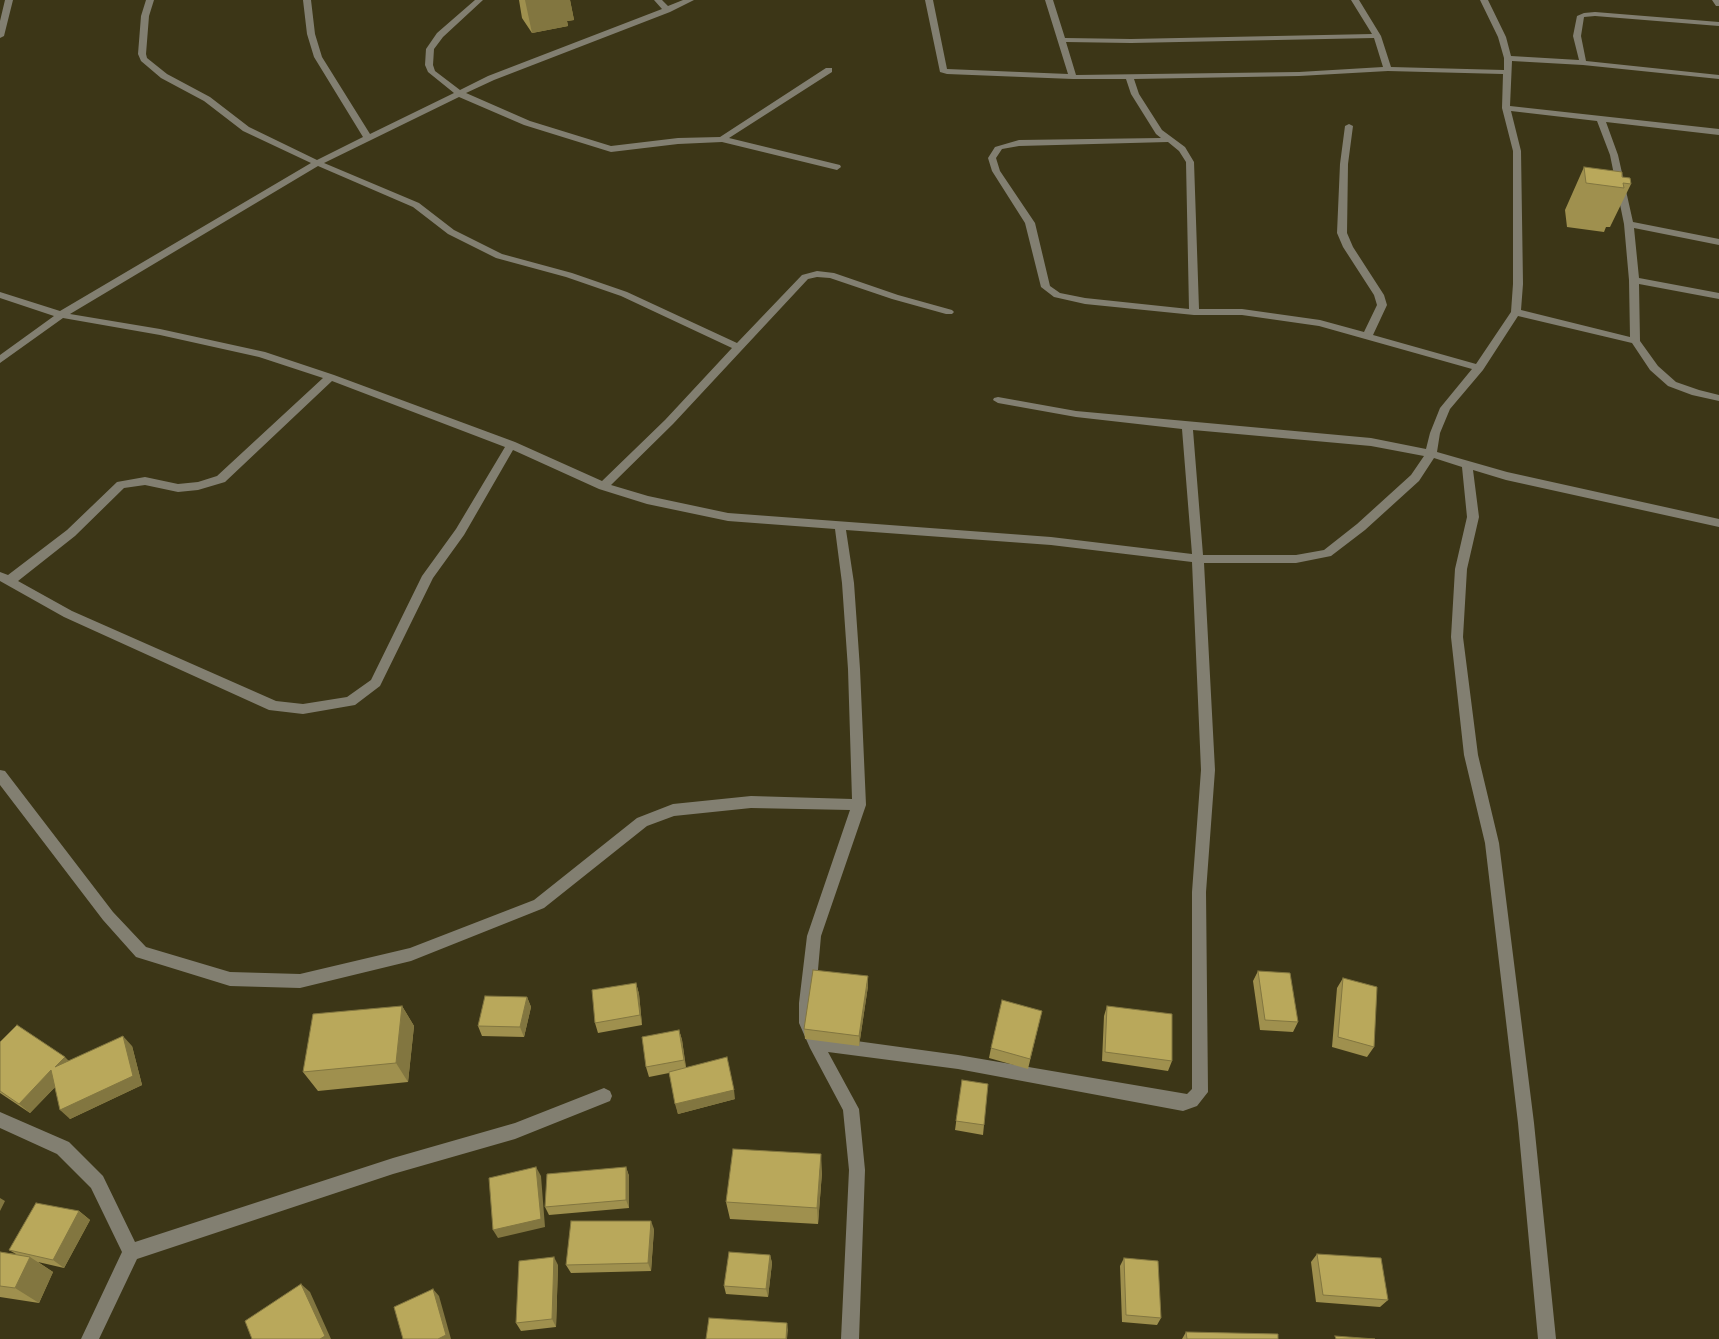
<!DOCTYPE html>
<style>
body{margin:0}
canvas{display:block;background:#3c3617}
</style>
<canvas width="1719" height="1339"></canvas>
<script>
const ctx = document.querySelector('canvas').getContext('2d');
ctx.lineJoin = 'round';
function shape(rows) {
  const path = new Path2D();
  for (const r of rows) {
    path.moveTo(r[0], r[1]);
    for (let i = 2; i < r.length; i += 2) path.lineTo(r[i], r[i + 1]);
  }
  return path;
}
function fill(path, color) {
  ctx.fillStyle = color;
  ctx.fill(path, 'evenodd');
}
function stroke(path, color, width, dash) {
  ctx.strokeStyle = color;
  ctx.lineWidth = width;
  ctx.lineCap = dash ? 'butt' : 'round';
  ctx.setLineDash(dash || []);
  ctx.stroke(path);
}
fill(shape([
 [5,0,13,0,4,36,0,38,0,21,5,0],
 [146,0,154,0,149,16,146,54,147,58,167,74,210,97,249,127,317,160,363,137,314,57,307,34,303,0,311,0,315,34,322,57,370,134,454,93,428,72,425,65,426,49,437,33,475,0,483,0,443,37,434,49,433,65,435,71,460,90,488,76,662,9,654,0,662,0,668,6,683,0,694,0,670,12,494,80,466,93,530,121,611,146,678,138,720,137,826,68,832,68,832,72,729,138,840,165,841,167,837,170,722,142,678,144,611,152,524,125,459,97,324,163,419,203,454,230,502,254,572,273,627,292,737,343,802,275,817,271,834,273,898,295,952,310,954,312,952,314,946,314,892,299,830,278,817,277,808,279,673,424,611,485,648,496,728,513,1051,537,1192,554,1182,429,1076,417,998,403,993,400,994,398,998,397,1076,411,1371,438,1426,449,1430,433,1440,408,1472,369,1319,326,1242,315,1194,315,1085,304,1054,297,1041,287,1025,223,992,171,988,158,995,147,1019,140,1161,138,1156,134,1131,94,1126,79,1073,79,947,74,940,72,925,0,933,0,947,69,1068,74,1045,0,1053,0,1065,38,1131,39,1372,34,1351,0,1359,0,1381,36,1391,67,1504,70,1504,58,1498,37,1480,0,1488,0,1506,37,1511,56,1579,60,1573,36,1577,16,1584,13,1595,12,1719,22,1719,26,1595,16,1584,17,1581,36,1586,61,1719,75,1719,79,1583,65,1512,61,1510,106,1719,129,1719,135,1606,122,1618,155,1633,222,1719,239,1719,245,1634,228,1639,278,1719,293,1719,299,1639,284,1640,341,1658,366,1676,382,1699,390,1719,395,1719,401,1692,395,1668,386,1650,370,1632,343,1518,316,1483,370,1450,409,1440,433,1437,452,1507,472,1719,519,1719,527,1506,480,1473,470,1479,517,1467,569,1463,637,1478,755,1499,843,1534,1123,1556,1339,1538,1339,1518,1123,1485,843,1464,755,1451,637,1455,569,1467,517,1462,467,1434,458,1419,481,1365,530,1331,556,1296,563,1204,563,1215,770,1206,892,1208,1092,1197,1106,1183,1111,958,1069,828,1052,859,1109,865,1170,859,1339,841,1339,849,1170,843,1110,810,1048,799,1023,799,1003,807,936,850,810,751,808,674,816,647,826,544,908,411,961,300,988,230,986,136,957,103,920,0,785,0,770,5,771,113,912,146,947,230,972,300,974,410,948,534,900,637,818,673,804,751,796,852,799,848,669,842,583,835,529,728,521,647,504,599,489,513,450,464,535,433,578,380,686,355,705,303,714,269,710,64,617,0,581,0,572,8,575,67,530,117,482,145,477,178,484,198,482,217,476,323,378,259,357,160,335,63,318,0,363,0,355,54,316,0,298,0,292,60,311,311,163,243,131,204,101,161,78,141,61,138,54,141,16,146,0],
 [1374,38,1383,67,1299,72,1076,75,1066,42,1131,43,1374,38],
 [1388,71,1503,74,1502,108,1513,151,1513,284,1511,312,1476,364,1373,335,1387,305,1384,295,1353,247,1347,233,1348,164,1353,126,1349,124,1345,126,1340,164,1337,233,1343,247,1374,295,1377,305,1364,332,1320,320,1242,309,1199,309,1194,162,1185,147,1162,130,1139,94,1134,79,1299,76,1388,71],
 [1511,111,1597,121,1610,155,1624,224,1629,280,1630,337,1521,310,1523,284,1521,151,1511,111],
 [1168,142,1179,151,1186,162,1189,309,1085,298,1060,293,1050,286,1035,223,1000,171,996,158,1002,149,1019,146,1168,142],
 [318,166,413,207,448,234,496,258,566,277,621,296,732,348,665,420,602,481,515,442,334,375,265,352,160,329,70,314,318,166],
 [332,381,505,447,456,529,422,576,371,680,347,697,303,704,276,701,72,611,18,581,75,536,124,488,145,485,178,492,198,490,225,482,332,381],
 [1193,430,1371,446,1424,456,1411,475,1357,524,1324,550,1296,555,1203,555,1193,430],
 [846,530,1051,545,1192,562,1201,770,1192,892,1192,1089,1187,1094,958,1055,820,1036,815,1023,815,1003,821,936,866,805,860,669,854,583,846,530],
 [1712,0,1719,0,1719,6,1716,6,1712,0],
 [604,1088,610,1091,612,1096,610,1101,515,1139,393,1174,137,1259,99,1339,81,1339,122,1252,91,1188,57,1154,0,1128,0,1112,69,1142,103,1176,135,1242,393,1158,515,1123,604,1088]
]), '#827f71');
fill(shape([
 [519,0,570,0,574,20,567,21,568,26,532,33,522,18],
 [1584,167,1622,177,1631,184,1610,227,1606,227,1604,232,1567,227,1565,210],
 [1258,971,1298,1022,1293,1032,1260,1030,1253,981],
 [1343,978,1374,1047,1367,1057,1332,1047,1337,988],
 [636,983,639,994,642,1025,598,1033,595,1023],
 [868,986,859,1046,805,1039,804,1029],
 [527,997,531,1007,524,1037,482,1036,478,1026],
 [402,1006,414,1026,408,1082,318,1091,303,1072],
 [1107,1006,1172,1061,1168,1071,1102,1061,1104,1016],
 [1042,1011,1028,1069,989,1058,991,1048],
 [679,1030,682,1040,686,1067,735,1099,678,1114,669,1073,649,1077,646,1067],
 [0,1042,69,1061,132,1046,142,1085,70,1119,55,1087,30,1113,0,1093],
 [962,1080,984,1125,983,1135,955,1130],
 [626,1167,629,1176,629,1208,549,1215,545,1207],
 [822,1172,818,1224,730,1219,726,1202],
 [79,1211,90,1220,64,1268,38,1262,53,1272,39,1303,0,1297,0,1252,16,1254,9,1250],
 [654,1229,651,1271,571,1273,566,1265],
 [1317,1254,1388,1300,1380,1307,1316,1302,1311,1262],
 [770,1255,772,1263,768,1297,726,1294,724,1286],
 [1124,1258,1161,1318,1157,1325,1122,1322,1120,1266],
 [558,1265,556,1327,521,1331,516,1323],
 [1186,1332,1278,1339,1182,1339]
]), '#9f904e');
fill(shape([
 [525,0,570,0,574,20,567,21,568,26,532,33],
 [868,976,868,986,859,1046,859,1036],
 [636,983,639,994,642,1025,640,1015],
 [527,997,531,1007,524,1037,520,1027],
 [402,1006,414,1026,408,1082,396,1063],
 [679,1030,682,1040,686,1070,684,1060],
 [123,1036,132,1046,142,1085,70,1119,60,1110],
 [65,1057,75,1067,55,1067],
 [51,1070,62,1080,30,1113,19,1104],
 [734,1090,735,1099,678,1114,675,1104],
 [821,1154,822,1172,818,1224,817,1208],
 [536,1167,541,1176,545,1227,498,1238,493,1230],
 [626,1167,629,1176,629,1208,626,1200],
 [0,1198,5,1201,0,1211],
 [79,1211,90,1220,64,1268,53,1260],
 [651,1221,654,1229,651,1271,648,1263],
 [770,1255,772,1263,768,1297,766,1289],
 [30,1257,53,1272,39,1303,15,1288],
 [554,1257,558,1265,556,1327,552,1319],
 [301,1284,310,1292,331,1339,320,1339],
 [433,1289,439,1296,451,1339,438,1339],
 [787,1323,788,1330,787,1339,786,1339]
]), '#827640');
const building = shape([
 [1584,167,1622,172,1622,177,1630,178,1631,184,1623,183,1624,188,1586,183,1584,167],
 [813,970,868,976,859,1036,804,1029,813,970],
 [1258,971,1290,973,1298,1022,1265,1020,1258,971],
 [1343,978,1377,987,1374,1047,1338,1037,1343,978],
 [636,983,640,1015,595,1023,592,990,636,983],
 [485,996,527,997,520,1027,478,1026,485,996],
 [1002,1000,1042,1011,1030,1059,991,1048,1002,1000],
 [402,1006,396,1063,303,1072,313,1014,402,1006],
 [1107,1006,1172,1014,1172,1061,1105,1052,1107,1006],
 [17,1025,65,1057,55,1067,123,1036,133,1076,60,1110,51,1070,19,1104,0,1091,0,1042,17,1025],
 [679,1030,684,1060,646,1067,642,1037,679,1030],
 [727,1057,734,1090,675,1104,669,1072,727,1057],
 [962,1080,988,1084,984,1125,956,1121,962,1080],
 [733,1149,821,1154,817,1208,726,1202,733,1149],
 [536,1167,541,1219,493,1230,489,1178,536,1167],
 [626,1167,626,1200,545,1207,547,1174,626,1167],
 [36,1203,79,1211,53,1260,9,1250,36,1203],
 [571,1221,651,1221,648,1263,566,1265,571,1221],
 [0,1252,30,1257,15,1288,0,1286,0,1252],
 [729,1252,770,1255,766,1289,724,1286,729,1252],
 [1317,1254,1381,1258,1388,1300,1323,1295,1317,1254],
 [554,1257,552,1319,516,1323,519,1261,554,1257],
 [1124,1258,1158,1261,1161,1318,1126,1315,1124,1258],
 [301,1284,325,1336,320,1339,252,1339,245,1321,301,1284],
 [433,1289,446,1335,438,1339,403,1339,394,1307,433,1289],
 [709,1318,787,1323,786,1339,706,1339,709,1318],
 [1186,1332,1278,1334,1278,1339,1187,1339,1186,1332],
 [1335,1336,1375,1339,1336,1339,1335,1336]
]);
fill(building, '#b9a85b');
stroke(building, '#827640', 1);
</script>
